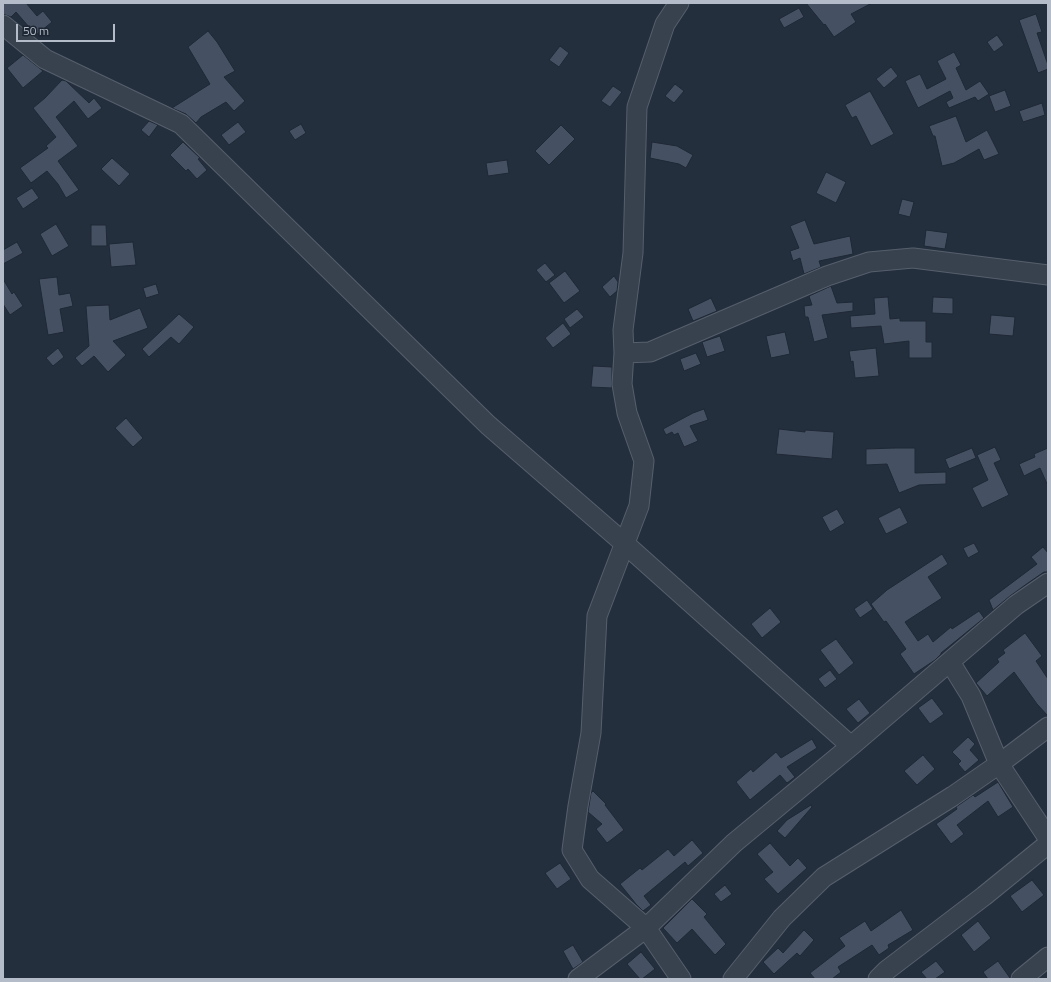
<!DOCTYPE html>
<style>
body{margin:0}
#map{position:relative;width:1051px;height:982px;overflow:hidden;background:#242f3e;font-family:"Titillium Web",sans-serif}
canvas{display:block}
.frame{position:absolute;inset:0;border:4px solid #b4bcc9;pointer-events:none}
.scale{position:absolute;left:16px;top:24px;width:99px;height:18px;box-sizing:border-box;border:2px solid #b4bcc9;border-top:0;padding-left:5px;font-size:12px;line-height:14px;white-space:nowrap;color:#b4bcc9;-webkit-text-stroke:3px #1d2633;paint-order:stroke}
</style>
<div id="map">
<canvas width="1051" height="982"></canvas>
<div class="frame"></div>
<div class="scale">50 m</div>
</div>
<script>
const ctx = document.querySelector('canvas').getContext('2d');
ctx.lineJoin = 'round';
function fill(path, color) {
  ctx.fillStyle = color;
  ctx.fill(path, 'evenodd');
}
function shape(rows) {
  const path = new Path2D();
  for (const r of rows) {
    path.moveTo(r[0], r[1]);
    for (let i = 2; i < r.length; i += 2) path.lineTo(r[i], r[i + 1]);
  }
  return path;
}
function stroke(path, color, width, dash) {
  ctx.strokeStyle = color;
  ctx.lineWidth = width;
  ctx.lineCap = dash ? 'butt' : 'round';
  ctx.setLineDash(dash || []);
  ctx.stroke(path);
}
const building = shape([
 [3,3,26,3,37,16,43,11,52,22,36,35,16,12,11,17,3,14,3,3],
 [806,3,872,3,851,14,856,22,834,37,825,24,824,25,806,3],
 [799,8,804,17,784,28,779,19,799,8],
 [1036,14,1042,32,1037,33,1048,65,1048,69,1038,73,1019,20,1036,14],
 [208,31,217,42,235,71,224,77,245,101,234,111,226,102,201,117,196,123,186,114,172,108,210,84,188,47,208,31],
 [997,35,1004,45,994,52,987,42,997,35],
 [560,46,569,53,559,67,549,60,560,46],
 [954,52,961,65,956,68,966,90,980,81,989,94,978,101,975,97,949,108,946,102,953,98,950,91,918,108,905,81,920,74,927,89,946,79,937,61,954,52],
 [23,55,43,71,23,88,7,68,23,55],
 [891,67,898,76,884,88,876,79,891,67],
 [62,80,66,81,89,103,94,98,102,108,88,119,74,101,56,117,78,146,58,161,79,190,66,198,58,184,47,171,31,183,20,168,48,148,46,146,56,137,33,108,45,98,62,80],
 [675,84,684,91,674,103,665,96,675,84],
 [613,86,622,92,610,107,601,101,613,86],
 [1005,90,1011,106,995,112,989,96,1005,90],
 [870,91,894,134,871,146,856,116,852,118,845,105,870,91],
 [1042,103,1045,115,1023,122,1019,111,1042,103],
 [956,116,966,142,987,130,999,154,984,160,979,149,954,163,942,166,935,136,933,136,929,126,956,116],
 [149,121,158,125,149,137,141,130,149,121],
 [238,122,246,132,229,145,221,135,238,122],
 [301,124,306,133,295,140,289,131,301,124],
 [561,125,575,139,549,165,535,151,561,125],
 [183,142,200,158,198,159,207,170,197,179,188,169,186,171,170,155,183,142],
 [652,142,677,146,693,155,686,168,679,164,650,158,652,142],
 [112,158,130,174,119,186,101,169,112,158],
 [507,160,509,173,488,176,486,163,507,160],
 [826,172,846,182,836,203,816,193,826,172],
 [32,188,39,198,23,209,16,198,32,188],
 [902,199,914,202,910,217,898,214,902,199],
 [805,220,814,244,850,236,853,254,819,261,821,267,804,274,800,258,793,261,790,251,799,248,790,226,805,220],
 [56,224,69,246,52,256,40,234,56,224],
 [91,225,106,225,107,246,91,246,91,225],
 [926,230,948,233,945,249,924,246,926,230],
 [17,242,23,253,3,264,3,250,17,242],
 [133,242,136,265,111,267,109,244,133,242],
 [545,263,555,275,546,282,536,270,545,263],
 [565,271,580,291,564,303,549,283,565,271],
 [614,276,618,282,617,291,610,297,602,287,614,276],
 [57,277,59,295,70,293,73,306,60,309,64,332,48,335,39,279,57,277],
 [3,279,12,294,14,292,23,306,10,315,3,304,3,279],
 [156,284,159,294,146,298,143,288,156,284],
 [831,286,837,303,853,302,853,311,822,315,828,338,814,342,808,317,805,317,804,306,812,305,809,296,831,286],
 [888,297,890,319,900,318,900,321,926,321,926,342,932,342,932,358,909,358,909,341,884,344,881,326,851,328,850,316,875,314,874,298,888,297],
 [933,297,953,298,953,314,932,313,933,297],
 [711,298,717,311,693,321,688,309,711,298],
 [109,305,110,320,140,308,148,328,113,341,126,355,108,372,94,356,82,366,75,358,89,346,86,306,109,305],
 [577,309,584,317,570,328,564,319,577,309],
 [179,314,194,327,179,344,171,337,149,357,142,349,179,314],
 [991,315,1015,317,1013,336,989,334,991,315],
 [563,323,571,334,553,348,545,338,563,323],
 [785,332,790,354,771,358,766,336,785,332],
 [720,336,725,351,707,357,702,342,720,336],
 [58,348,64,357,53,366,46,358,58,348],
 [876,348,879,376,855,378,853,361,851,362,849,351,876,348],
 [696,353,701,364,684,371,680,359,696,353],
 [593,366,612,367,612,388,591,387,593,366],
 [704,409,708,420,690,426,698,441,684,447,678,433,674,435,672,432,666,435,663,429,693,413,704,409],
 [126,418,143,438,133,447,115,428,126,418],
 [779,429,805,432,805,430,834,432,832,459,776,454,779,429],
 [995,447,1001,460,994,463,1009,495,982,508,972,488,988,480,977,455,995,447],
 [894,448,915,448,915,473,946,472,946,484,919,485,899,493,887,464,866,465,866,449,894,448],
 [972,448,976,458,949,469,945,459,972,448],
 [1048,448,1048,486,1040,468,1024,476,1019,464,1035,457,1034,454,1048,448],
 [900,507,908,523,886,534,878,518,900,507],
 [837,509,845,523,830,532,822,517,837,509],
 [974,543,979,552,968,558,963,548,974,543],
 [1043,547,1048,553,1048,572,1044,572,1028,583,1010,596,993,610,989,600,1037,564,1031,557,1043,547],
 [942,554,948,564,928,577,942,598,905,622,918,641,928,634,933,642,951,627,952,629,979,611,984,618,941,653,941,654,935,660,914,674,900,654,906,649,886,621,884,622,871,604,887,590,942,554],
 [867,600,873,609,860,618,854,609,867,600],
 [770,608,781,622,762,638,751,624,770,608],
 [1025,633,1042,656,1036,661,1048,679,1048,716,1037,704,1014,672,987,696,976,683,999,662,997,659,1005,653,1003,650,1025,633],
 [836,639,854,663,839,675,820,650,836,639],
 [830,670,837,679,825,688,818,679,830,670],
 [932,698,944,714,930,724,918,708,932,698],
 [859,699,870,713,858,723,846,709,859,699],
 [968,737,975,744,970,750,979,760,965,772,958,764,961,761,952,752,968,737],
 [812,739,817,748,787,767,795,777,787,783,780,775,750,800,736,782,751,769,753,772,776,752,781,758,812,739],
 [923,755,935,769,917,785,904,771,923,755],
 [998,782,1013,807,998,817,988,801,957,825,964,834,951,844,936,824,957,809,956,807,973,795,975,797,998,782],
 [593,791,606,804,605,805,624,830,607,843,596,829,602,824,588,812,591,793,593,791],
 [811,805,812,807,785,838,777,831,787,820,811,805],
 [692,840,703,853,688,866,685,862,644,896,651,905,643,911,636,904,620,884,640,868,642,870,668,849,674,856,692,840],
 [770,843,790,866,798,858,807,868,778,894,764,879,773,872,757,854,770,843],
 [560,863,571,879,557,889,545,873,560,863],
 [1032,880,1044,895,1022,912,1010,896,1032,880],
 [725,885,732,894,721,902,714,894,725,885],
 [692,899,707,914,704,917,726,944,715,955,692,929,677,943,663,928,692,899],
 [901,910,913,930,888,945,889,948,879,955,872,945,838,967,841,972,832,979,815,979,810,973,845,946,839,938,865,921,871,931,901,910],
 [978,921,991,938,974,952,961,935,978,921],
 [804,930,814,940,800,956,797,953,774,974,763,962,778,948,783,953,804,930],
 [573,945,583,962,573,969,563,951,573,945],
 [641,952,655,969,642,979,640,979,627,964,641,952],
 [936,961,945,972,935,979,927,979,921,972,936,961],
 [998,961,1010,978,1010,979,988,979,983,972,998,961]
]);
fill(building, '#455162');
stroke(building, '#1f2835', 1);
const minor = shape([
 [679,3,665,24,637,107,633,253,623,330,624,353,622,384,627,413,644,461,639,506,597,616,591,733,578,806,572,850,590,879,646,928,681,979],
 [3,25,45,59,181,124,488,425,624,543,851,746],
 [624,353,650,352,827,276,869,262,913,258,1048,275],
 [950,662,971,696,999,764,1048,838],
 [578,979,646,928,734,843,851,746,1016,605,1048,583],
 [733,979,782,918,824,877,953,796,999,764,1048,727],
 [878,979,887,970,984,896,1048,844],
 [1021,979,1048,957]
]);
stroke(minor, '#565f6c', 21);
stroke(minor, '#38414e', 19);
</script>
